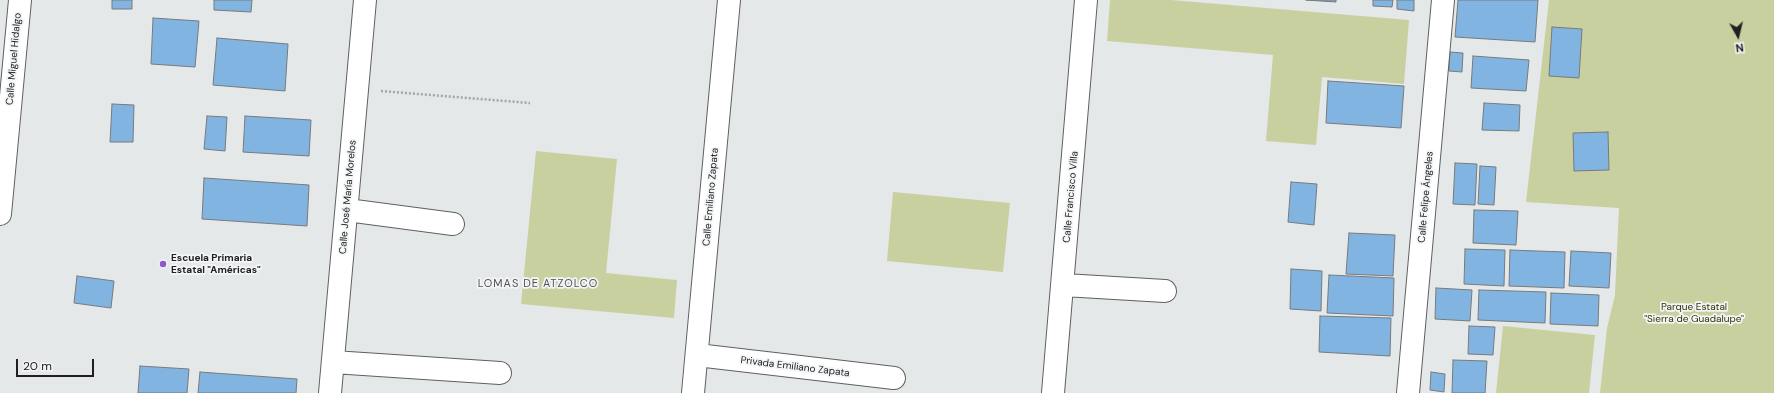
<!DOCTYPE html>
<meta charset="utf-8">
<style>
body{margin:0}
#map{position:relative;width:1774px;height:393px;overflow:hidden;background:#e5e8e9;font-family:"DM Sans",sans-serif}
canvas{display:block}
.north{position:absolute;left:1718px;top:16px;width:40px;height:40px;-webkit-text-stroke:3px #f3f5f7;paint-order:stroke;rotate:172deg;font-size:11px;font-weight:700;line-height:16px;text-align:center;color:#202021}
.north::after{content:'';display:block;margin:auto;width:14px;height:18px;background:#202021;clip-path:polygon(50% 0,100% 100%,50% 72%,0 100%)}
.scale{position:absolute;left:16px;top:359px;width:78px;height:18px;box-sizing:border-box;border:2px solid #202021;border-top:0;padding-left:5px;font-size:12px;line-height:14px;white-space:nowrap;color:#202021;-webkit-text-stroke:3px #f3f5f7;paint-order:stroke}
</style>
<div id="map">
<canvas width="1774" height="393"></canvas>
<div class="north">N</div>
<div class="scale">20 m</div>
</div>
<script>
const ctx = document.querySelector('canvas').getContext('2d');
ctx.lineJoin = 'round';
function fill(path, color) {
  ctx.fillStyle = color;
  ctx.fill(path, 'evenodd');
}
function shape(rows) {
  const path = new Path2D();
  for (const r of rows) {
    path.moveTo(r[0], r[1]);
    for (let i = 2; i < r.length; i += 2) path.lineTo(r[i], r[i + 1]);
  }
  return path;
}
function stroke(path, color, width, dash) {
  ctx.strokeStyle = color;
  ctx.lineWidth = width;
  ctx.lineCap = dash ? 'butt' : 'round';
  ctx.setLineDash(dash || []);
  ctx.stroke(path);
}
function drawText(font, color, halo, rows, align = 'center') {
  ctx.font = font + ' "DM Sans",sans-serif';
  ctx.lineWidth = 3.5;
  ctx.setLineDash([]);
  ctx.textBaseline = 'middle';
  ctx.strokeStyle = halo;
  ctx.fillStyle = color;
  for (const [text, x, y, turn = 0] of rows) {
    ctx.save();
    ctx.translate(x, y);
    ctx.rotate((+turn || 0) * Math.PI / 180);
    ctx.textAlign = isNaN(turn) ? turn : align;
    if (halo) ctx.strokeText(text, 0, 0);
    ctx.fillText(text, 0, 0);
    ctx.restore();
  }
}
fill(shape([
 [1110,0,1171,0,1409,20,1404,84,1322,77,1316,145,1266,141,1273,55,1107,41],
 [1549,0,1774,0,1774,393,1600,393,1607,328,1615,295,1619,208,1526,202],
 [536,151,617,159,606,273,677,280,674,318,521,304],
 [893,192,1010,203,1003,272,887,261],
 [1503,326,1595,335,1589,393,1496,393]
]), '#c9d0a0');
const building = shape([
 [112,0,132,0,132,9,112,9,112,0],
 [214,0,252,0,251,12,214,10,214,0],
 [1306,0,1336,0,1336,2,1306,0],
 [1373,0,1393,0,1392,7,1373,6,1373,0],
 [1397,0,1414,0,1414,11,1397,9,1397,0],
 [1458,0,1538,0,1535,42,1455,37,1458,0],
 [153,18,199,21,195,67,151,64,153,18],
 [1552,27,1582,29,1579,78,1549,76,1552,27],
 [217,38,288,44,285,91,213,85,217,38],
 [1450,52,1463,53,1462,72,1449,71,1450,52],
 [1473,56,1529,60,1526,91,1471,88,1473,56],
 [1328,81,1404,86,1401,128,1326,123,1328,81],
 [1484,103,1520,105,1519,131,1482,130,1484,103],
 [112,104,134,105,133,142,110,142,112,104],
 [207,116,227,117,225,151,204,149,207,116],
 [245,116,311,120,309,156,243,152,245,116],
 [1608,132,1609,170,1574,171,1573,133,1608,132],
 [1455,163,1477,164,1475,205,1453,204,1455,163],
 [1480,166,1496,167,1494,205,1478,204,1480,166],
 [204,178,309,185,307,226,202,219,204,178],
 [1291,182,1317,184,1314,225,1288,222,1291,182],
 [1474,210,1518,211,1516,245,1473,243,1474,210],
 [1349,233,1395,235,1393,276,1346,274,1349,233],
 [1465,249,1505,250,1504,286,1464,284,1465,249],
 [1510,250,1565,252,1564,288,1509,286,1510,250],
 [1571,251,1611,253,1609,288,1569,286,1571,251],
 [1291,269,1322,271,1321,311,1290,309,1291,269],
 [1329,275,1394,278,1393,316,1327,313,1329,275],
 [77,276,114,281,111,308,74,303,77,276],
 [1436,288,1472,290,1470,321,1435,319,1436,288],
 [1479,290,1546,292,1545,323,1478,320,1479,290],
 [1551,293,1599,295,1598,326,1550,324,1551,293],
 [1320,316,1391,318,1390,356,1319,352,1320,316],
 [1469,326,1495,327,1493,355,1468,354,1469,326],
 [1453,360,1487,361,1485,393,1452,393,1453,360],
 [140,366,189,369,187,393,138,393,140,366],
 [200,372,297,379,296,393,198,393,200,372],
 [1431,372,1445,374,1444,392,1430,390,1431,372]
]);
fill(building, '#82b4e1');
stroke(building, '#787a7b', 1);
const minor = shape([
 [347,210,453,224],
 [0,214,20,0],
 [1064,285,1165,291],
 [697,355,894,378],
 [333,362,500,373],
 [330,393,365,0],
 [693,393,729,0],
 [1053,393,1086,0],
 [1408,393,1443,0]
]);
stroke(minor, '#5e5f61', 24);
stroke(shape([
 [381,91,530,103]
]), '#a3a5a6', 2.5, [2, 2]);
stroke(minor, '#fff', 22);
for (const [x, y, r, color] of [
 [163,264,4,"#9055cc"]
]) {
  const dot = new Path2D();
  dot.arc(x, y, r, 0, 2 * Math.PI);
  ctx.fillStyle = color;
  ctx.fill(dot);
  stroke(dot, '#f3f5f7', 1.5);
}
drawText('10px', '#202021', '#f3f5f7', [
 ["Calle Miguel Hidalgo",14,59,-85],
 ["Calle José María Morelos",348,197,-85],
 ["Calle Emiliano Zapata",711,197,-85],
 ["Calle Francisco Villa",1071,197,-85],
 ["Calle Felipe Ángeles",1426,197,-85],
 ["Privada Emiliano Zapata",795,367,7]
]);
drawText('bold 10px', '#202021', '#f3f5f7', [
 ["Escuela Primaria",171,258],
 ["Estatal \"Américas\"",171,270]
], 'left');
drawText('10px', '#303402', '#f3f5f7', [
 ["Parque Estatal",1694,307],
 ["\"Sierra de Guadalupe\"",1694,319]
]);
ctx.letterSpacing = '1px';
drawText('11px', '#505254', '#f3f5f7', [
 ["LOMAS DE ATZOLCO",538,284]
]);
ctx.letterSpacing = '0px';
</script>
